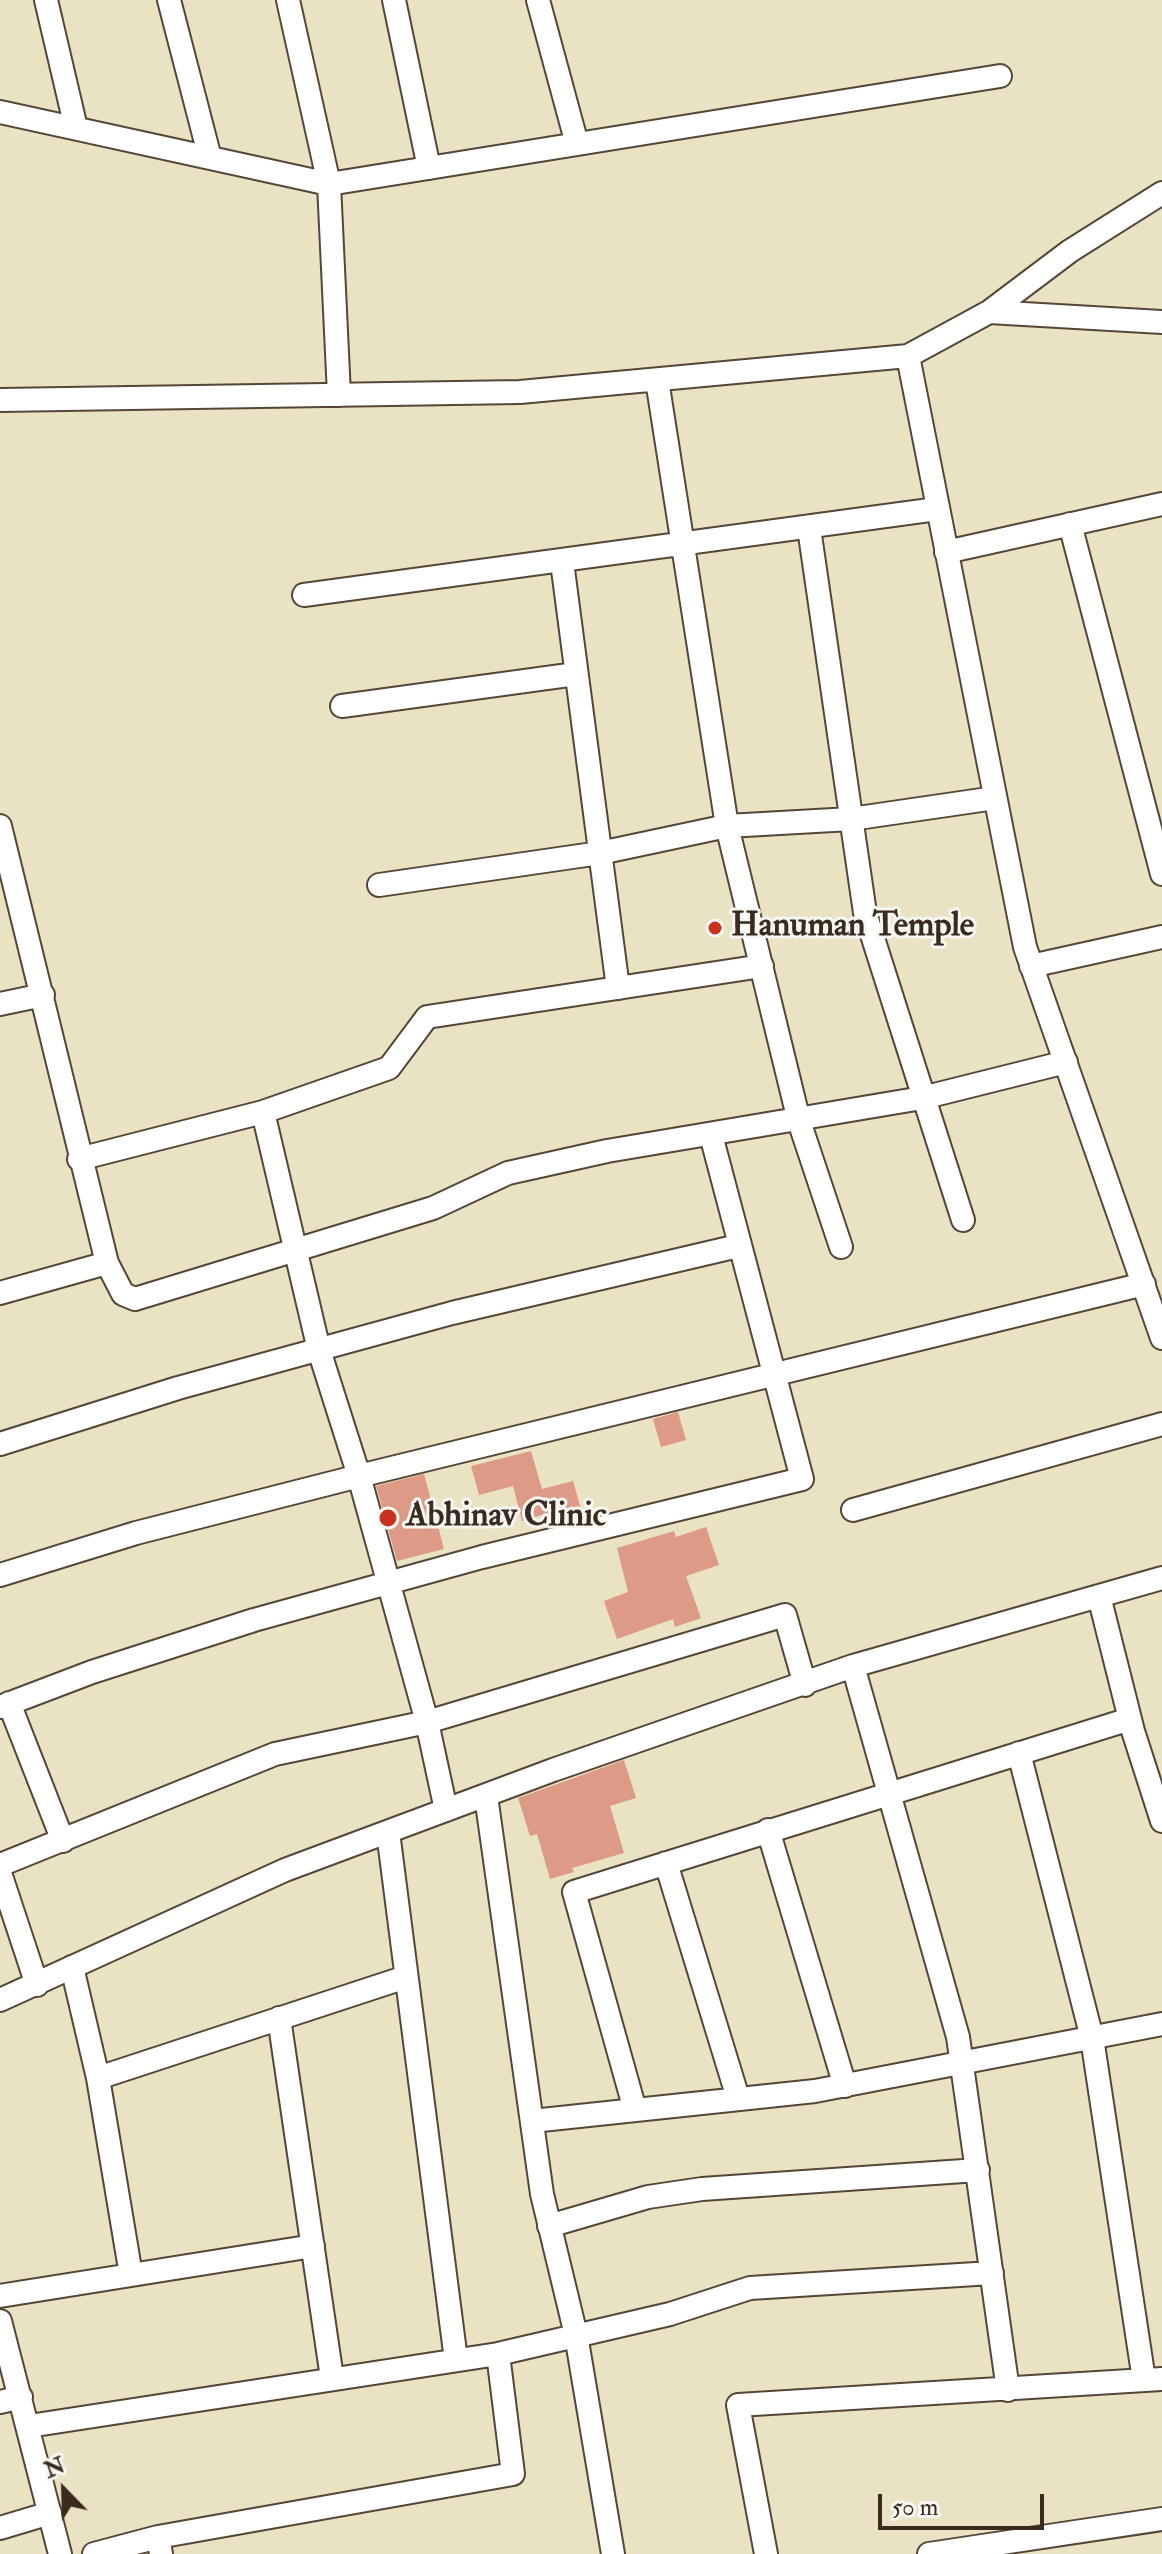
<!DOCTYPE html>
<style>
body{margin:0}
#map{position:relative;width:1162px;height:2554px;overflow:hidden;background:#eae3c3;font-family:"IM FELL Double Pica",serif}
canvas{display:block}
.north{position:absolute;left:24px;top:2450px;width:80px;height:80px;-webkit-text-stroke:6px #f6f6f2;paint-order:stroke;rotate:337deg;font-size:22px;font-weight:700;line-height:32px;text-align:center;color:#3b2a1e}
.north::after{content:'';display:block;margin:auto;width:28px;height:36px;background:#3b2a1e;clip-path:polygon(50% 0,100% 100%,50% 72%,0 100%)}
.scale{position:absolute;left:878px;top:2494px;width:166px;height:36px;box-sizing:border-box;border:4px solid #3b2a1e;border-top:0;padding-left:10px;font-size:24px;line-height:28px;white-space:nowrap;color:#3b2a1e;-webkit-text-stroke:6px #f6f6f2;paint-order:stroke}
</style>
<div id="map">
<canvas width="1162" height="2554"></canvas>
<div class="north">N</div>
<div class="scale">50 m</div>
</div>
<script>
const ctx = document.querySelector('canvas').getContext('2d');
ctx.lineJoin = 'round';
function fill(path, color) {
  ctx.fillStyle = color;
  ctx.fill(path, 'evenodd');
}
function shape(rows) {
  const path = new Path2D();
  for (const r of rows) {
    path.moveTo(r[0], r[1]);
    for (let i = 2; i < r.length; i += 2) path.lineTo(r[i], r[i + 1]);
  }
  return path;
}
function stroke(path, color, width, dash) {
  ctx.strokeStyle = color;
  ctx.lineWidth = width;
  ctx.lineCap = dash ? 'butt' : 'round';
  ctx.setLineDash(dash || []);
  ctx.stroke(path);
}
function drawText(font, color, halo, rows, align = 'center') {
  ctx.font = font + ' "IM FELL Double Pica",serif';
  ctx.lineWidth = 6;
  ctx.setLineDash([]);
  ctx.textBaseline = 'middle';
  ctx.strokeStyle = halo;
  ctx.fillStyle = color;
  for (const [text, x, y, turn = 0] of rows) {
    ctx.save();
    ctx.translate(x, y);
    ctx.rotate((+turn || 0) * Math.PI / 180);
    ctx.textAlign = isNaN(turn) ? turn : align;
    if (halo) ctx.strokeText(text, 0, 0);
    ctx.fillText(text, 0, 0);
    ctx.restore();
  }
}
fill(shape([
 [678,1412,686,1440,661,1447,653,1419],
 [531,1451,542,1489,573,1481,581,1509,557,1516,555,1511,522,1521,513,1486,479,1495,471,1466],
 [424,1474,444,1549,397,1561,376,1486],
 [706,1527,719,1565,686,1576,701,1618,675,1627,673,1619,617,1639,604,1601,628,1592,617,1548,674,1531,676,1537],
 [624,1760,636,1798,610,1806,624,1853,572,1868,574,1872,550,1879,537,1834,530,1836,518,1798]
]), '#dc9a87');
const minor = shape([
 [46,0,76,128],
 [169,0,210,158],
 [288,0,329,184,339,395],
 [394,0,429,168],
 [538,0,577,144],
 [0,112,329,184,1000,76],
 [989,312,1162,322],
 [908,356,1025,947,1162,1338],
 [657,380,727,826,799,1121,841,1247],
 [0,400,520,392,908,356,989,312,1070,251,1162,193],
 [1070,524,1162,874],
 [809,528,865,913,963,1220],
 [946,552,1162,504],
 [562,562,618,988],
 [304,595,937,509],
 [342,706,576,674],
 [0,826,107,1263,0,1293],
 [379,885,600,853,727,826,851,819,995,798],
 [1031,966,1162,937],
 [0,1004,43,995],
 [79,1159,263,1112],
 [107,1263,123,1294,135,1299,433,1208,508,1173,607,1151,922,1098,1066,1062],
 [0,1444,178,1388,452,1313,738,1246],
 [853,1510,1162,1424],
 [0,1575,136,1533,359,1476,1144,1284],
 [1099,1596,1133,1731,1162,1821],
 [853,1666,958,2037,1008,2390],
 [9,1703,63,1841],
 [0,1707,92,1672,254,1620,482,1557,802,1479,711,1135],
 [1019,1753,1092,2038,1144,2380],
 [486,1796,542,2194,576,2335,613,2554],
 [446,1810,427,1722,359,1476,319,1350,263,1112,389,1068,427,1017,762,966],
 [768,1830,845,2086],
 [388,1832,456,2360],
 [666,1863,738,2098],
 [0,1865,275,1754,427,1722,785,1615,805,1685],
 [0,1873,37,1985],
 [72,1967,98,2078],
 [0,2000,285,1870,553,1770,853,1666,1162,1578],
 [279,2018,332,2378],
 [635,2110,574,1892,1130,1719],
 [532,2121,815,2091,1162,2024],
 [549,2226,648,2197,702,2189,978,2170],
 [131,2275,98,2078,406,1977],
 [0,2296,313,2246],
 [0,2321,60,2554],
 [0,2402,21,2397],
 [29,2426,498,2354,670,2314,750,2288,992,2273],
 [0,2528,50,2513],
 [94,2554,158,2537],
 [161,2554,158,2537,513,2474,498,2354],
 [766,2554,738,2405,1162,2379],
 [929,2554,1162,2519]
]);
stroke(minor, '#554637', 26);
stroke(minor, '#fff', 22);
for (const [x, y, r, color] of [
 [715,928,8,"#c8321e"],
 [388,1518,10,"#c8321e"]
]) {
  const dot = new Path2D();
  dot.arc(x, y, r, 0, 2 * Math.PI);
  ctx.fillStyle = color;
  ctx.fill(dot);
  stroke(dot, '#f6f6f2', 3);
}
drawText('bold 34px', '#3b2a1e', '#f6f6f2', [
 ["Hanuman Temple",731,928],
 ["Abhinav Clinic",406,1518]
], 'left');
</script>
